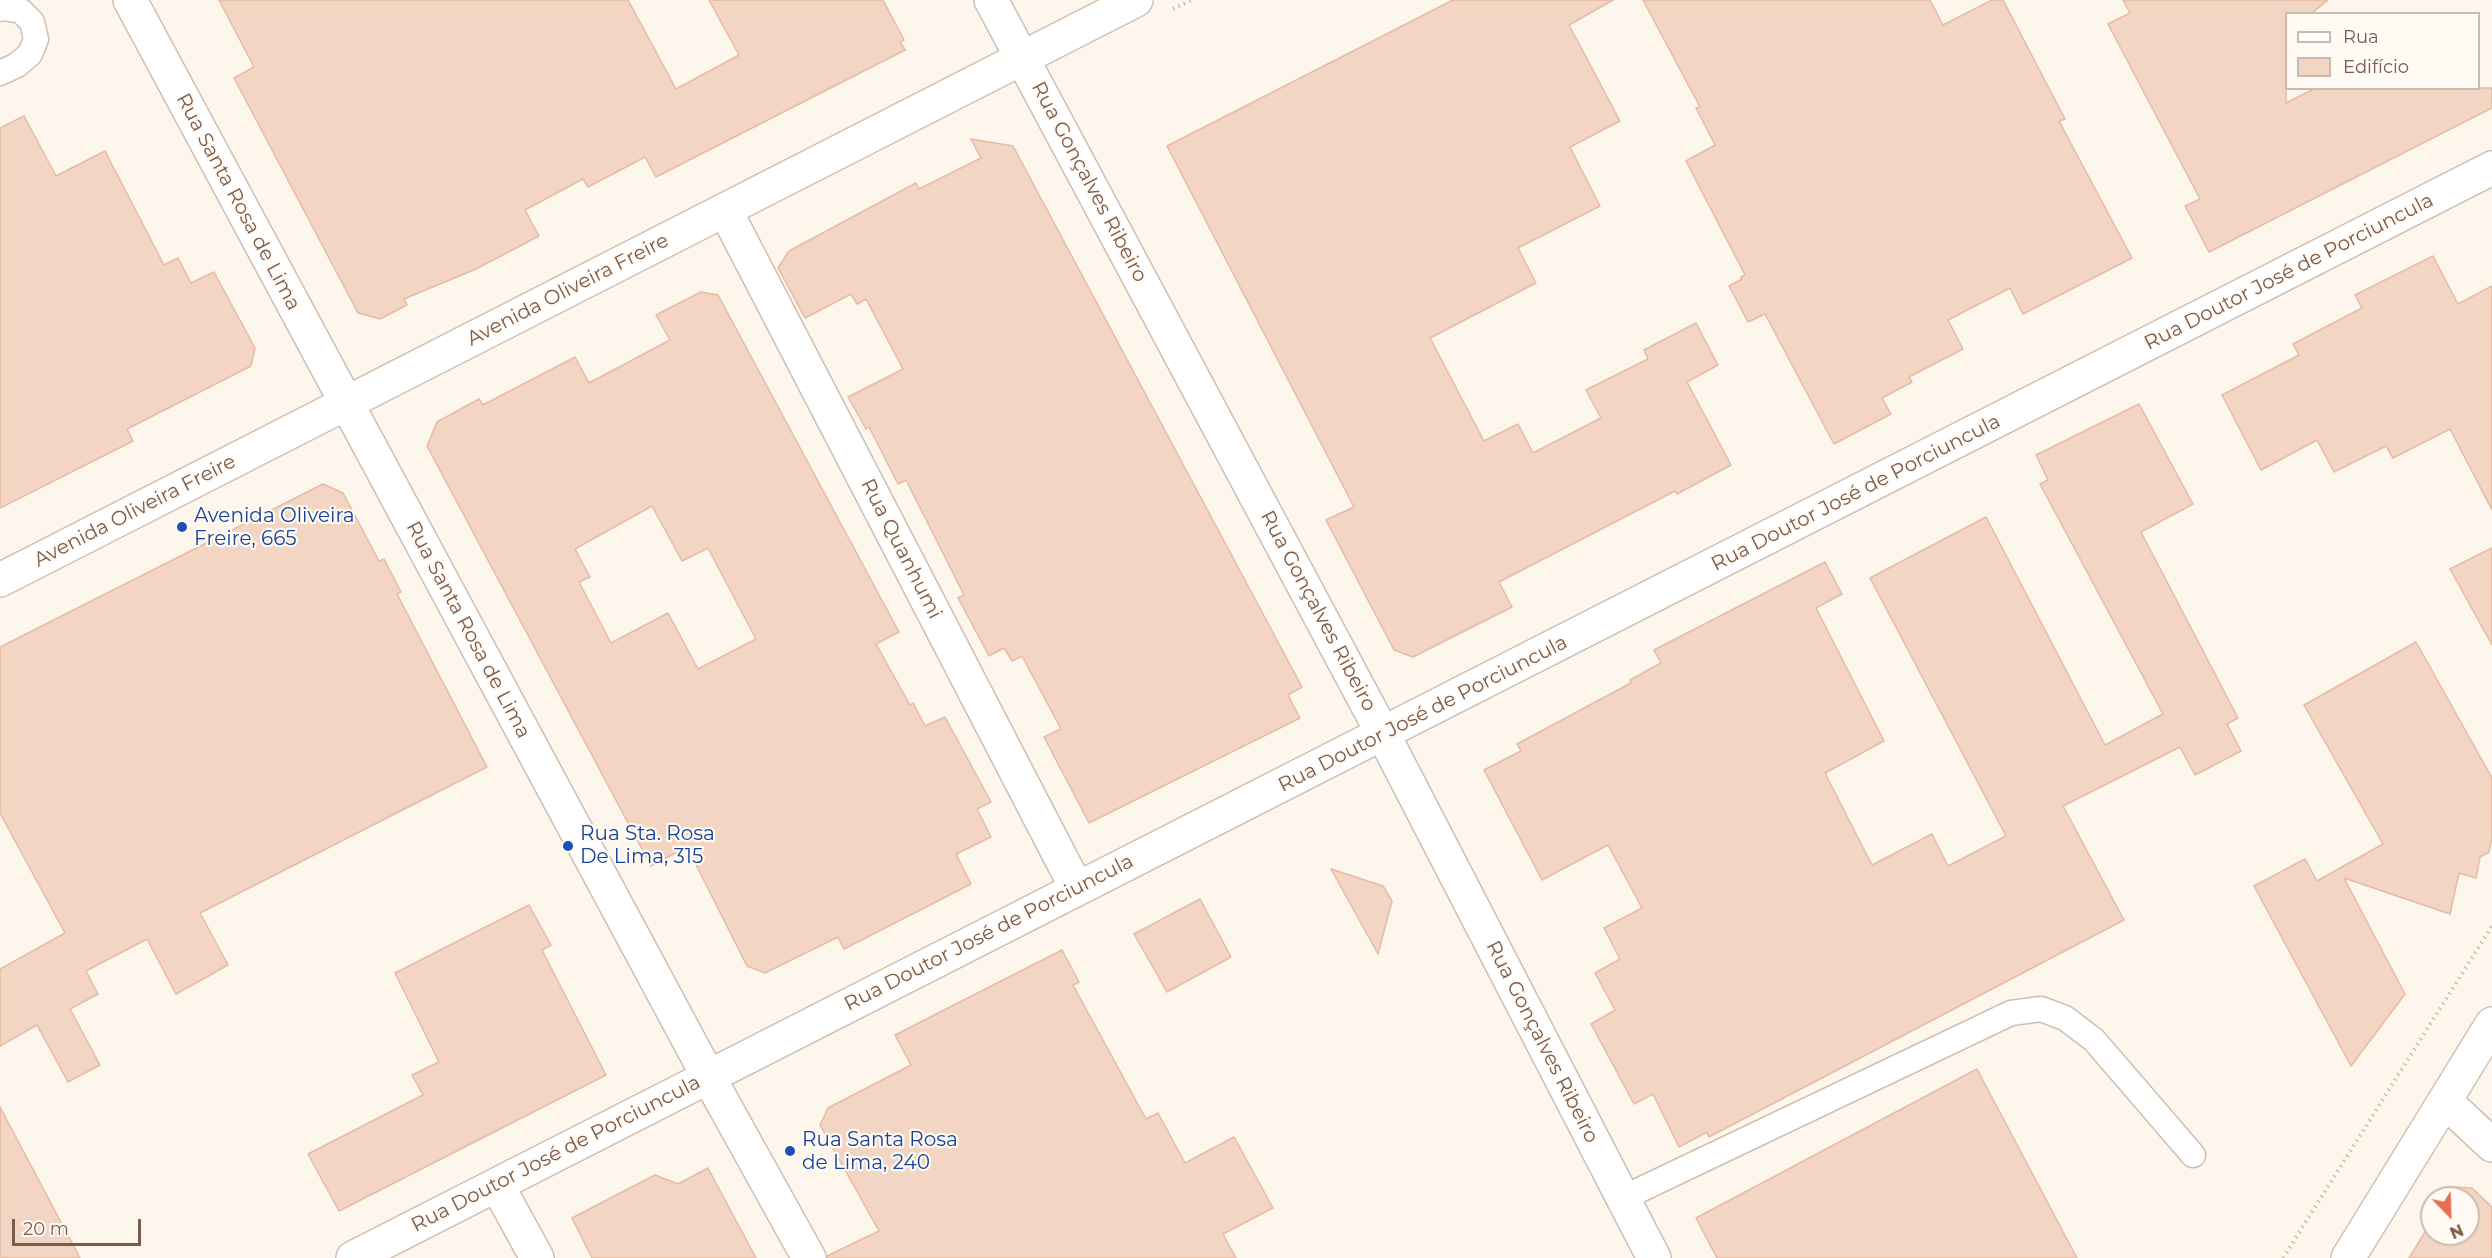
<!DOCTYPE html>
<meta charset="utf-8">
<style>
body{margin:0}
#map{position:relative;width:2492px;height:1258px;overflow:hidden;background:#fdf6ec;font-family:Montserrat,sans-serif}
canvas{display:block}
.legend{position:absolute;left:2285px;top:12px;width:195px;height:78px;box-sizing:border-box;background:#fffaf3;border:2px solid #cabbb1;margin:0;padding:8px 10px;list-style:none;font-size:18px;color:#7a5c4d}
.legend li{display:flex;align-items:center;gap:12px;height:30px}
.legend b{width:30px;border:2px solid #cabbb1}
.north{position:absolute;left:2420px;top:1186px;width:60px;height:60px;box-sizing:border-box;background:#fffaf3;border:2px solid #cabbb1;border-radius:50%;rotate:157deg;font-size:16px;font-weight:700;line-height:24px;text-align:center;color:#7a5c4d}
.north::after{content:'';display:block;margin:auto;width:21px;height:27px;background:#e76f51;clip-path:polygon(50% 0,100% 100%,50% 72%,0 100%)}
.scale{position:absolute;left:12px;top:1219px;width:129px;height:27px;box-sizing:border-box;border:3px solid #7a5c4d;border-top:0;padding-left:8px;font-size:18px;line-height:21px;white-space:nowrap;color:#7a5c4d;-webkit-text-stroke:4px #fffaf3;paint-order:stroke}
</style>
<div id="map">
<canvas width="2492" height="1258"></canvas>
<ul class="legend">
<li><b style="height:8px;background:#fff"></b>Rua</li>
<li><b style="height:16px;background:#f3d5c3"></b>Edifício</li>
</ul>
<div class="north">N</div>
<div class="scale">20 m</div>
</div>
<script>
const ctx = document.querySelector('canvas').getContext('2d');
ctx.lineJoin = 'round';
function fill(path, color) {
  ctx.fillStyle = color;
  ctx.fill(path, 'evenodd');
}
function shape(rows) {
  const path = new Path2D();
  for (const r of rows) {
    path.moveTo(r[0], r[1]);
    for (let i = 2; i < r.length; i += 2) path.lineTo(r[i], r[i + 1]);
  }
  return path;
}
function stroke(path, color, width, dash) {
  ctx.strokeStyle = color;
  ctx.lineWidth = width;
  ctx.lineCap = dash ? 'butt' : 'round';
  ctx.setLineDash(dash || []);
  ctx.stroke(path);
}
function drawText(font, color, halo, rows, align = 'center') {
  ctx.font = font + ' Montserrat,sans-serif';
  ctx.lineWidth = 4.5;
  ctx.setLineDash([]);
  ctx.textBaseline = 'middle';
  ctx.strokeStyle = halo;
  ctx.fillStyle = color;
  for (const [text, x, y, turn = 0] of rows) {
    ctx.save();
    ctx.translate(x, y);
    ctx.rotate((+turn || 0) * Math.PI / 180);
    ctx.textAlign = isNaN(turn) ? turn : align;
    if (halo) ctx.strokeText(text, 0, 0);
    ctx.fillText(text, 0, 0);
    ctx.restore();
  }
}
const building = shape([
 [219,0,628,0,676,89,739,55,709,0,883,0,904,40,900,42,905,50,656,177,645,157,588,187,583,179,525,210,539,236,476,269,404,299,407,305,380,319,358,313,234,78,254,67,219,0],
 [1453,0,1613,0,1569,25,1620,121,1570,147,1600,206,1518,248,1536,283,1430,338,1484,441,1518,424,1533,453,1601,418,1586,390,1648,359,1644,350,1696,323,1718,365,1687,382,1731,465,1677,494,1675,491,1499,582,1512,607,1413,657,1394,650,1326,520,1354,507,1167,146,1453,0],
 [1643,0,1930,0,1943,25,1992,0,2003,0,2065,119,2059,121,2132,258,2023,314,2010,288,1948,320,1963,349,1909,377,1912,382,1882,398,1891,414,1834,444,1765,314,1748,322,1729,286,1742,279,1741,277,1745,275,1686,161,1715,145,1696,108,1700,107,1643,0],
 [2123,0,2328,0,2311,14,2286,14,2286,103,2316,88,2492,88,2492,108,2209,252,2185,206,2200,199,2108,24,2130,13,2123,0],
 [24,116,56,176,105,151,164,265,178,258,191,283,214,272,255,348,251,366,127,429,133,441,0,508,0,128,24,116],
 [971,139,1013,146,1302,687,1288,695,1300,718,1089,823,1044,737,1061,729,1022,656,1012,661,1004,648,989,656,958,598,964,595,906,480,898,484,869,427,866,429,848,397,903,369,866,299,857,304,851,294,805,318,778,268,789,251,886,199,916,183,919,189,981,158,971,139],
 [2433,256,2458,304,2492,286,2492,510,2450,429,2393,458,2386,446,2334,472,2317,440,2261,470,2222,395,2299,355,2293,344,2362,308,2355,295,2433,256],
 [701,292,718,295,899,632,876,644,910,705,913,703,925,726,945,717,991,802,977,809,991,837,956,854,971,884,844,949,838,937,765,973,747,966,687,847,651,866,427,446,437,422,479,399,483,405,575,357,589,383,670,340,656,315,701,292],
 [652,506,682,561,708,548,756,639,698,669,668,613,611,643,579,582,590,577,575,549,652,506],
 [2139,404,2193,504,2141,532,2238,718,2227,724,2241,751,2195,775,2180,747,2063,806,2124,920,1709,1137,1707,1132,1679,1147,1653,1094,1634,1104,1591,1024,1615,1010,1595,973,1620,959,1604,928,1642,908,1608,845,1542,880,1484,770,1521,751,1517,744,1631,683,1630,680,1661,663,1654,650,1825,562,1842,594,1816,608,1884,741,1825,773,1872,865,1932,834,1948,866,2006,836,1870,578,1986,517,2105,745,2163,714,2040,484,2048,480,2036,455,2139,404],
 [323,484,343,493,379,561,384,559,401,592,397,594,487,767,200,913,228,965,176,994,147,939,86,971,98,994,70,1009,100,1065,68,1082,37,1025,0,1046,0,969,65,933,0,813,0,647,323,484],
 [2492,548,2492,645,2450,569,2492,548],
 [2416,642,2492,778,2492,838,2489,852,2480,857,2476,878,2459,873,2450,914,2344,878,2405,994,2351,1066,2254,886,2305,859,2317,881,2383,844,2304,705,2416,642],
 [1331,869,1383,886,1392,901,1378,954,1331,869],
 [1200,899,1231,957,1167,992,1134,934,1200,899],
 [529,905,551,945,542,950,606,1075,339,1211,308,1154,423,1095,412,1075,439,1062,395,973,529,905],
 [1062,950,1079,982,1073,985,1146,1119,1158,1113,1185,1163,1234,1137,1273,1208,1223,1234,1236,1258,828,1258,827,1256,879,1231,820,1125,828,1108,911,1065,895,1035,1062,950],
 [1977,1069,2077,1258,1717,1258,1696,1218,1977,1069],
 [0,1107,80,1258,0,1258,0,1107],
 [708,1168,756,1258,592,1258,572,1218,655,1175,678,1184,708,1168],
 [2453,1187,2472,1188,2492,1207,2492,1258,2409,1258,2432,1221,2432,1234,2468,1234,2468,1198,2446,1198,2453,1187]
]);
fill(building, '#f3d5c3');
stroke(building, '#e6bba3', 1.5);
const lane = shape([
 [0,9,4,8,21,11,32,22,36,39,30,54,17,65,0,73],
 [1623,1198,2011,1013,2041,1009,2065,1018,2094,1040,2193,1155]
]);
const street = shape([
 [130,0,708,1076,809,1258],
 [991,0,1383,734,1654,1258],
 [725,210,1077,889],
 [2446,1102,2492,1145],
 [497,1185,537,1258],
 [353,1258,2492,168]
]);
const secondary = shape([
 [0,580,1136,0],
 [2348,1258,2492,1024]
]);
stroke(lane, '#d1beb0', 27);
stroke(street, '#d1beb0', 36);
stroke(secondary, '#d6c0b0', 36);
stroke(shape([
 [1173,9,1191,0],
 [2283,1258,2492,926]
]), '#d9b8a5', 4, [1.5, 4.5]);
stroke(lane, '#fff', 24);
stroke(street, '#fff', 33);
stroke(secondary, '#fff', 33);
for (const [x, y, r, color] of [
 [182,527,6,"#1a4fb4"],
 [568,846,6,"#1a4fb4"],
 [790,1151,6,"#1a4fb4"]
]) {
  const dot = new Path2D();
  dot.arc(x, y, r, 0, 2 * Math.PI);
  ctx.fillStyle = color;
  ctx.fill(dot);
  stroke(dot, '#fffaf3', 2);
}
drawText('20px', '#7a5c4d', '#fffaf3', [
 ["Rua Gonçalves Ribeiro",1089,182,62],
 ["Rua Santa Rosa de Lima",238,202,62],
 ["Rua Doutor José de Porciuncula",2289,272,-27],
 ["Avenida Oliveira Freire",568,290,-27],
 ["Rua Doutor José de Porciuncula",1856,493,-27],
 ["Avenida Oliveira Freire",135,511,-27],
 ["Rua Quanhumi",901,549,63],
 ["Rua Gonçalves Ribeiro",1318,611,62],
 ["Rua Santa Rosa de Lima",468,630,62],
 ["Rua Doutor José de Porciuncula",1423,714,-27],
 ["Rua Doutor José de Porciuncula",989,933,-27],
 ["Rua Gonçalves Ribeiro",1542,1042,63],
 ["Rua Doutor José de Porciuncula",556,1154,-27]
]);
drawText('20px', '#164399', '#fffaf3', [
 ["Avenida Oliveira",194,516],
 ["Freire, 665",194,539],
 ["Rua Sta. Rosa",580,834],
 ["De Lima, 315",580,857],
 ["Rua Santa Rosa",802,1140],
 ["de Lima, 240",802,1163]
], 'left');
</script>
